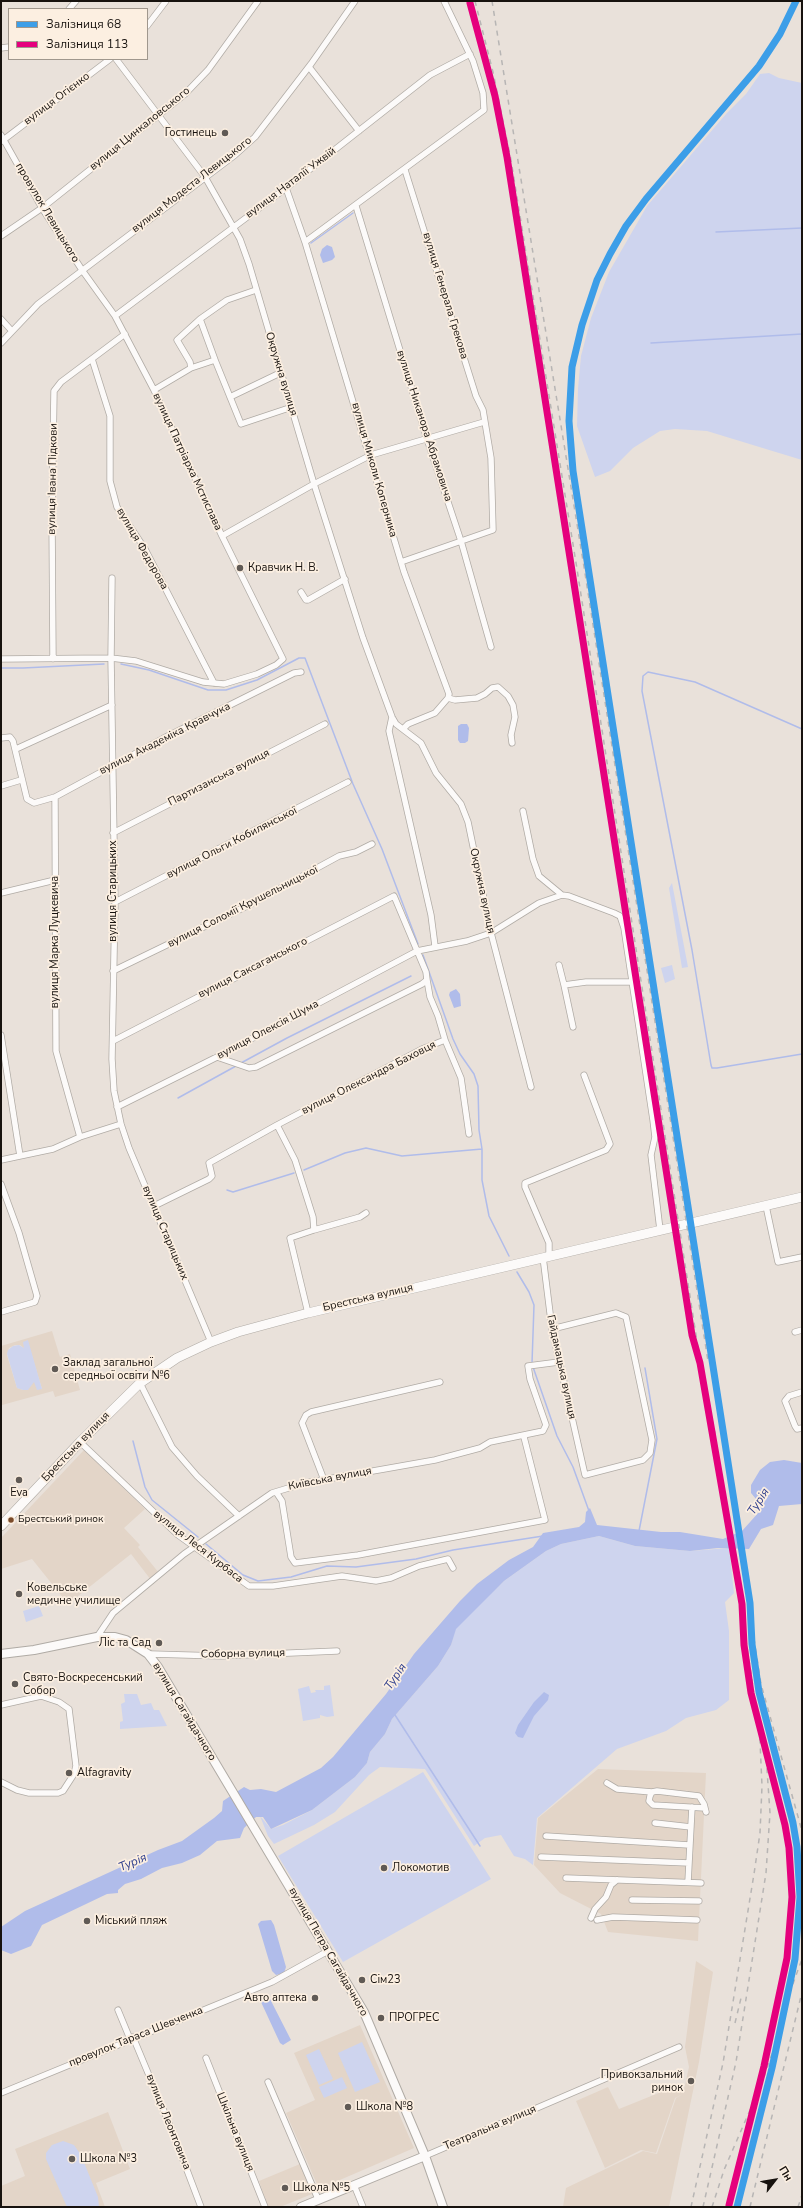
<!DOCTYPE html>
<meta charset="utf-8">
<style>
body{margin:0}
#map{position:relative;width:803px;height:2208px;overflow:hidden;background:#e9e1da;font-family:"Nunito Sans",sans-serif}
canvas{display:block}
.frame{position:absolute;inset:0;border:2px solid #17120e;pointer-events:none}
.legend{position:absolute;left:8px;top:8px;width:140px;height:52px;box-sizing:border-box;background:#fcefe1;border:1px solid #a0978d;margin:0;padding:5px 7px;list-style:none;font-size:12px;color:#17120e}
.legend li{display:flex;align-items:center;gap:8px;height:20px}
.legend b{width:20px;border:1px solid #a0978d}
.north{position:absolute;left:755px;top:2160px;width:40px;height:40px;-webkit-text-stroke:3px #fcefe1;paint-order:stroke;rotate:59deg;font-size:11px;font-weight:700;line-height:16px;text-align:center;color:#17120e}
.north::after{content:'';display:block;margin:auto;width:14px;height:18px;background:#17120e;clip-path:polygon(50% 0,100% 100%,50% 72%,0 100%)}
</style>
<div id="map">
<canvas width="803" height="2208"></canvas>
<div class="frame"></div>
<ul class="legend">
<li><b style="height:5px;background:#3c9ee8"></b>Залізниця 68</li>
<li><b style="height:5px;background:#e5007d"></b>Залізниця 113</li>
</ul>
<div class="north">Пн</div>
</div>
<script>
const ctx = document.querySelector('canvas').getContext('2d');
ctx.lineJoin = 'round';
function fill(path, color) {
  ctx.fillStyle = color;
  ctx.fill(path, 'evenodd');
}
function shape(rows) {
  const path = new Path2D();
  for (const r of rows) {
    path.moveTo(r[0], r[1]);
    for (let i = 2; i < r.length; i += 2) path.lineTo(r[i], r[i + 1]);
  }
  return path;
}
function stroke(path, color, width, dash) {
  ctx.strokeStyle = color;
  ctx.lineWidth = width;
  ctx.lineCap = dash ? 'butt' : 'round';
  ctx.setLineDash(dash || []);
  ctx.stroke(path);
}
function drawText(font, color, halo, rows, align = 'center') {
  ctx.font = font + ' "Nunito Sans",sans-serif';
  ctx.lineWidth = 3.5;
  ctx.setLineDash([]);
  ctx.textBaseline = 'middle';
  ctx.strokeStyle = halo;
  ctx.fillStyle = color;
  for (const [text, x, y, turn = 0] of rows) {
    ctx.save();
    ctx.translate(x, y);
    ctx.rotate((+turn || 0) * Math.PI / 180);
    ctx.textAlign = isNaN(turn) ? turn : align;
    if (halo) ctx.strokeText(text, 0, 0);
    ctx.fillText(text, 0, 0);
    ctx.restore();
  }
}
fill(shape([
 [52,1331,60,1357,70,1354,80,1390,55,1397,53,1391,2,1405,1,1346],
 [27,1340,42,1389,34,1381,23,1390,17,1388,7,1355,9,1348,15,1345,20,1345,25,1349],
 [84,1450,145,1509,124,1528,140,1545,138,1547,159,1573,151,1580,131,1554,68,1604,32,1559,1,1569,1,1538],
 [598,1769,706,1773,698,1941,608,1932,601,1914,560,1893,534,1865,538,1818],
 [696,1961,713,1972,699,2062,669,2207,563,2207,566,2188,643,2151,657,2154,676,2098,683,2094,689,2067,685,2047],
 [360,2025,414,2148,319,2189,286,2113,315,2100,294,2053],
 [681,2084,683,2094,675,2098,656,2153,641,2150,605,2168,576,2101,608,2087,619,2109],
 [108,2112,130,2169,96,2183,105,2207,2,2207,1,2186,25,2176,15,2149],
 [300,2164,312,2194,280,2207,268,2207,259,2181]
]), '#e3d5c8');
fill(shape([
 [769,73,779,78,802,83,802,460,707,431,675,429,660,431,633,448,610,471,595,477,577,426,578,389,581,356,591,318,609,272,647,206,726,114,746,94,760,74],
 [672,883,688,967,682,968,669,888],
 [672,965,675,979,665,983,661,968],
 [28,1340,42,1389,37,1390,34,1382,28,1390,23,1390,17,1388,7,1354,8,1350,13,1346,19,1345,24,1348,23,1342],
 [599,1536,635,1546,690,1551,729,1548,734,1593,725,1602,729,1631,729,1700,716,1710,686,1718,666,1731,617,1749,537,1818,533,1865,525,1859,514,1856,501,1835,485,1838,474,1846,425,1769,380,1767,369,1775,335,1812,314,1825,274,1844,268,1836,260,1816,271,1829,283,1825,312,1810,355,1777,367,1763,370,1752,385,1734,392,1719,438,1666,451,1645,455,1629,474,1609,504,1581,546,1551,561,1544],
 [39,1606,43,1616,26,1622,23,1611],
 [330,1685,334,1716,327,1717,320,1715,320,1718,303,1721,298,1689,309,1686,311,1693,316,1692,315,1690,324,1690,324,1686],
 [124,1694,137,1694,141,1705,151,1703,154,1710,159,1710,167,1726,120,1729,120,1722,123,1721,121,1704,125,1702],
 [423,1772,491,1879,343,1962,278,1856],
 [362,2042,380,2082,355,2092,338,2053],
 [319,2049,333,2079,319,2085,306,2055],
 [342,2077,347,2088,324,2098,319,2087],
 [63,2141,74,2145,81,2155,98,2197,99,2207,67,2207,46,2159,46,2153,52,2145]
]), '#ced4ee');
fill(shape([
 [327,245,332,247,335,257,332,260,323,263,320,255,322,249],
 [461,724,467,724,469,728,468,741,465,743,460,743,458,740,458,726],
 [456,989,460,994,461,1006,454,1008,449,995,450,992],
 [784,1460,802,1463,802,1504,779,1506,773,1525,761,1529,749,1549,718,1548,690,1551,635,1546,599,1536,561,1544,546,1551,504,1581,456,1629,451,1645,438,1666,392,1719,385,1734,370,1752,367,1763,355,1777,312,1810,271,1829,263,1817,256,1817,244,1828,240,1838,217,1841,200,1855,182,1863,162,1868,141,1879,125,1884,118,1890,118,1893,107,1894,42,1925,31,1946,11,1954,1,1950,1,1927,25,1911,158,1850,182,1841,214,1818,222,1811,223,1801,244,1787,250,1790,261,1789,276,1792,321,1768,333,1757,386,1694,414,1654,460,1601,477,1584,509,1560,533,1547,543,1533,579,1527,585,1522,586,1512,590,1508,597,1525,661,1532,680,1532,723,1539,742,1531,759,1512,761,1505,751,1493,751,1485,760,1470,770,1462],
 [544,1692,549,1695,548,1700,534,1716,523,1738,518,1737,515,1733,518,1725,534,1702],
 [271,1920,274,1925,286,1967,284,1973,276,1975,272,1971,258,1924,261,1921],
 [269,1997,291,2040,283,2045,280,2043,261,2002]
]), '#b0bcea');
stroke(shape([
 [716,232,802,228],
 [311,243,353,213],
 [651,343,802,334],
 [121,664,149,670,208,690,226,690,257,680,299,658,305,658,353,784,382,849,418,944],
 [1,668,23,668,104,664],
 [802,729,695,682,648,672,643,676,642,691,692,950,711,1065,712,1068,717,1068,802,1054],
 [423,955,453,1039,460,1054,474,1074,478,1086,479,1130,482,1149,482,1180,489,1216,509,1256],
 [241,1063,287,1038,411,976],
 [178,1098,236,1066],
 [304,1170,345,1153,366,1148,402,1156,482,1149],
 [227,1190,233,1192,294,1173],
 [517,1272,529,1292,534,1305,532,1363],
 [533,1367,557,1436,573,1467,589,1511],
 [133,1441,145,1487,152,1500,198,1537],
 [639,1531,657,1439,645,1368],
 [206,1544,243,1575,258,1581,291,1577,327,1566,356,1567,416,1559,453,1550,543,1536],
 [395,1715,480,1846]
]), '#b0bcea', 1.5);
const street = shape([
 [69,9,76,1],
 [147,26,166,1],
 [1,48,9,47],
 [116,59,205,177,240,239,249,264,314,484,363,638,392,717,396,724,421,743,436,773,461,804,468,822,491,933,531,1087],
 [309,67,359,131],
 [1,135,42,208,82,270,115,316,154,390,222,536,283,659,276,665,257,674,224,684,203,682,136,661,111,658,1,659],
 [2,141,110,59],
 [286,188,305,242,404,572,449,694,448,698,435,713,408,724,403,729],
 [356,206,427,439,461,541,491,647],
 [1,236,42,208,185,94,208,70,258,1],
 [305,242,484,110,483,93,473,61,444,1],
 [115,316,286,188,430,75,470,54],
 [1,319,11,330],
 [1,343,38,304,235,155,255,137,311,64,355,1],
 [92,359,110,416,110,481,117,507,145,549,214,683],
 [215,360,241,424,292,407],
 [191,368,190,362,177,340,200,319],
 [154,390,191,368,215,360,200,319,227,300,256,290],
 [230,397,280,373],
 [222,536,314,484,371,455,484,422],
 [401,562,493,530,491,458,483,410,476,396,405,170],
 [112,578,111,658,115,902,112,1059,114,1091,121,1124,129,1148,211,1342],
 [301,592,306,600,308,600,345,579],
 [53,659,52,519,54,391,61,382,125,334],
 [448,698,455,700,477,698,485,694,492,688,498,687,508,696,513,705,515,717,511,735,512,743],
 [392,717,389,731,431,915,435,946],
 [1,738,10,737,13,741,27,799,34,803,55,797,164,738,294,673,301,672],
 [16,749,112,705],
 [1,786,21,780],
 [55,797,56,1051,80,1137],
 [523,811,533,859,539,876,562,895],
 [113,833,325,724],
 [1,893,55,880],
 [115,902,348,782],
 [559,965,564,985,586,982,632,982],
 [113,971,251,904,339,856,356,852,372,844],
 [427,980,430,997,438,1016,445,1040],
 [564,985,573,1027],
 [1,1035,20,1156],
 [113,1041,394,896,426,972,427,980,422,984,256,1067,249,1068,217,1057],
 [117,1107,217,1057,417,951,467,941,491,933,539,903,562,895,569,896,614,913,620,916,624,928,653,1120,655,1137,651,1155,660,1230],
 [277,1125,295,1160,313,1217,314,1230,290,1238,308,1313],
 [1,1160,53,1149,80,1137,121,1124],
 [1,1184,19,1233,37,1296,35,1302,1,1312],
 [154,1206,209,1179,212,1176,209,1163,277,1125,422,1049,445,1040,461,1078,469,1134],
 [766,1206,778,1262,802,1257],
 [314,1230,360,1217,366,1213],
 [549,1256,549,1243,525,1187,525,1183,606,1150,610,1144,584,1075],
 [543,1257,552,1329,585,1475,643,1460,650,1453,652,1440,626,1317,616,1313,552,1329],
 [795,1332,802,1330],
 [140,1383,172,1447,197,1476,239,1516],
 [802,1392,789,1396,785,1401,795,1426,797,1429,802,1428],
 [80,1442,178,1535,249,1586,273,1586,342,1576,376,1581,391,1578,419,1566,448,1559,453,1568],
 [324,1480,302,1423,306,1415,311,1412,440,1382],
 [276,1492,282,1501,291,1557,295,1563,358,1555,545,1520,524,1437],
 [97,1637,113,1613,184,1554,272,1493,305,1483,435,1460,480,1448,490,1442,543,1431,546,1425,530,1379,528,1366,559,1362],
 [149,1655,151,1654,221,1656,337,1651],
 [1,1705,41,1696,59,1702,69,1709,76,1766,74,1774,63,1791,58,1793,29,1793,17,1790,1,1782],
 [607,1783,617,1789,652,1792],
 [705,1808,653,1805,649,1801,650,1796,652,1792,657,1791,699,1796,704,1804,706,1812],
 [655,1823,691,1827],
 [546,1836,689,1845],
 [541,1857,689,1863],
 [566,1878,701,1883],
 [688,1882,692,1807],
 [632,1900,699,1901],
 [591,1918,595,1909,606,1897,611,1885,617,1880],
 [597,1920,613,1917,697,1920],
 [118,2010,130,2039],
 [133,2037,171,2128,201,2207],
 [206,2058,265,2207],
 [268,2082,318,2199],
 [1,2093,272,1982,328,1951],
 [425,2156,679,2047],
 [354,2185,363,2207]
]);
const secondary = shape([
 [1,1654,34,1650,97,1637,115,1637,126,1640,148,1654,158,1667,364,2012,425,2156,443,2207],
 [301,2207,425,2156]
]);
const primary = shape([
 [1,1526,80,1442,140,1383,177,1358,211,1342,238,1332,308,1313,802,1197]
]);
stroke(street, '#b0aba5', 7);
stroke(secondary, '#b0aba5', 10);
stroke(primary, '#b0aba5', 10);
stroke(street, '#fcfaf9', 5.5);
stroke(secondary, '#fcfaf9', 8);
stroke(primary, '#fcfaf9', 9);
stroke(shape([
 [475,1,493,72,511,160,577,569,703,1380,715,1433],
 [492,1,584,567,708,1361],
 [751,1619,761,1684,802,1831],
 [786,2003,802,1959],
 [735,2023,742,1994],
 [691,2207,723,2063,754,1874,760,1833,762,1786,760,1741,752,1680,714,1429],
 [703,2207,736,2062,766,1873,770,1813,765,1741],
 [712,2207,724,2170,763,2080,777,2039],
 [750,2207,802,1992],
 [798,2207,802,2195]
]), '#b7b5b4', 1.5, [5, 5]);
stroke(shape([
 [737,2207,772,2068,795,1959,800,1897,797,1847,793,1823,759,1692,752,1644,750,1603,573,471,569,421,572,367,582,325,597,280,610,254,626,226,646,199,759,66,780,34,796,1]
]), '#3c9ee8', 7);
stroke(shape([
 [470,3,495,96,507,157,692,1335,700,1363,742,1604,744,1645,751,1693,785,1825,789,1848,792,1897,787,1958,764,2066,729,2205]
]), '#e5007d', 7);
for (const [x, y, r, color] of [
 [225,133,4,"#605a55"],
 [240,568,4,"#605a55"],
 [55,1369,4,"#605a55"],
 [19,1480,4,"#605a55"],
 [11,1520,3.5,"#7a4b2a"],
 [19,1594,4,"#605a55"],
 [159,1643,4,"#605a55"],
 [15,1684,4,"#605a55"],
 [69,1773,4,"#605a55"],
 [384,1868,4,"#605a55"],
 [87,1921,4,"#605a55"],
 [362,1980,4,"#605a55"],
 [315,1998,4,"#605a55"],
 [381,2018,4,"#605a55"],
 [691,2081,4,"#605a55"],
 [348,2107,4,"#605a55"],
 [72,2159,4,"#605a55"],
 [285,2188,4,"#605a55"]
]) {
  const dot = new Path2D();
  dot.arc(x, y, r, 0, 2 * Math.PI);
  ctx.fillStyle = color;
  ctx.fill(dot);
  stroke(dot, '#fcefe1', 1.5);
}
drawText('10px', '#17120e', '#fcefe1', [
 ["Брестський ринок",18,1520]
], 'left');
drawText('11px', '#17120e', '#fcefe1', [
 ["вулиця Огієнко",57,99,-37],
 ["вулиця Цинкаловського",140,129,-39],
 ["вулиця Наталії Ужвій",291,183,-37],
 ["вулиця Модеста Левицького",192,185,-38],
 ["провулок Левицького",47,213,59],
 ["вулиця Генерала Грекова",445,296,73],
 ["Окружна вулиця",281,374,73],
 ["вулиця Никанора Абрамовича",424,426,72],
 ["вулиця Патріарха Мстислава",187,462,65],
 ["вулиця Миколи Коперника",374,470,74],
 ["вулиця Івана Підкови",53,479,-89],
 ["вулиця Федорова",142,549,60],
 ["вулиця Академіка Кравчука",165,739,-27],
 ["Партизанська вулиця",219,778,-27],
 ["вулиця Ольги Кобилянської",232,843,-27],
 ["вулиця Старицьких",113,891,-90],
 ["Окружна вулиця",482,891,78],
 ["вулиця Соломії Крушельницької",243,907,-27],
 ["вулиця Марка Луцкевича",55,942,-90],
 ["вулиця Саксаганського",253,968,-27],
 ["вулиця Олексія Шума",268,1030,-28],
 ["вулиця Олександра Баховця",369,1078,-27],
 ["вулиця Старицьких",165,1233,67],
 ["Брестська вулиця",368,1298,-13],
 ["Гайдамацька вулиця",561,1367,78],
 ["Брестська вулиця",76,1447,-46],
 ["Київська вулиця",330,1479,-11],
 ["вулиця Леся Курбаса",198,1547,38],
 ["Соборна вулиця",243,1654,-1],
 ["вулиця Сагайдачного",184,1712,59],
 ["вулиця Петра Сагайдачного",328,1952,60],
 ["провулок Тараса Шевченка",136,2037,-22],
 ["вулиця Леонтовича",168,2122,68],
 ["Театральна вулиця",490,2128,-23],
 ["Шкільна вулиця",235,2132,68]
]);
drawText('11px', '#17120e', '#fcefe1', [
 ["Гостинець",217,133,"right"],
 ["Кравчик Н. В.",248,568],
 ["Заклад загальної",63,1363],
 ["середньої освіти №6",63,1376],
 ["Eva",19,1493,"center"],
 ["Ковельське",27,1588],
 ["медичне училище",27,1601],
 ["Ліс та Сад",151,1643,"right"],
 ["Свято-Воскресенський",23,1678],
 ["Собор",23,1691],
 ["Alfagravity",77,1773],
 ["Локомотив",392,1868],
 ["Міський пляж",95,1921],
 ["Сім23",370,1980],
 ["Авто аптека",307,1998,"right"],
 ["ПРОГРЕС",389,2018],
 ["Привокзальний",683,2075,"right"],
 ["ринок",683,2088,"right"],
 ["Школа №8",356,2107],
 ["Школа №3",80,2159],
 ["Школа №5",293,2188]
], 'left');
drawText('italic 12px', '#2d3d8c', '#fcefe1', [
 ["Турія",759,1502,-57],
 ["Турія",396,1677,-56],
 ["Турія",133,1863,-23]
]);
</script>
